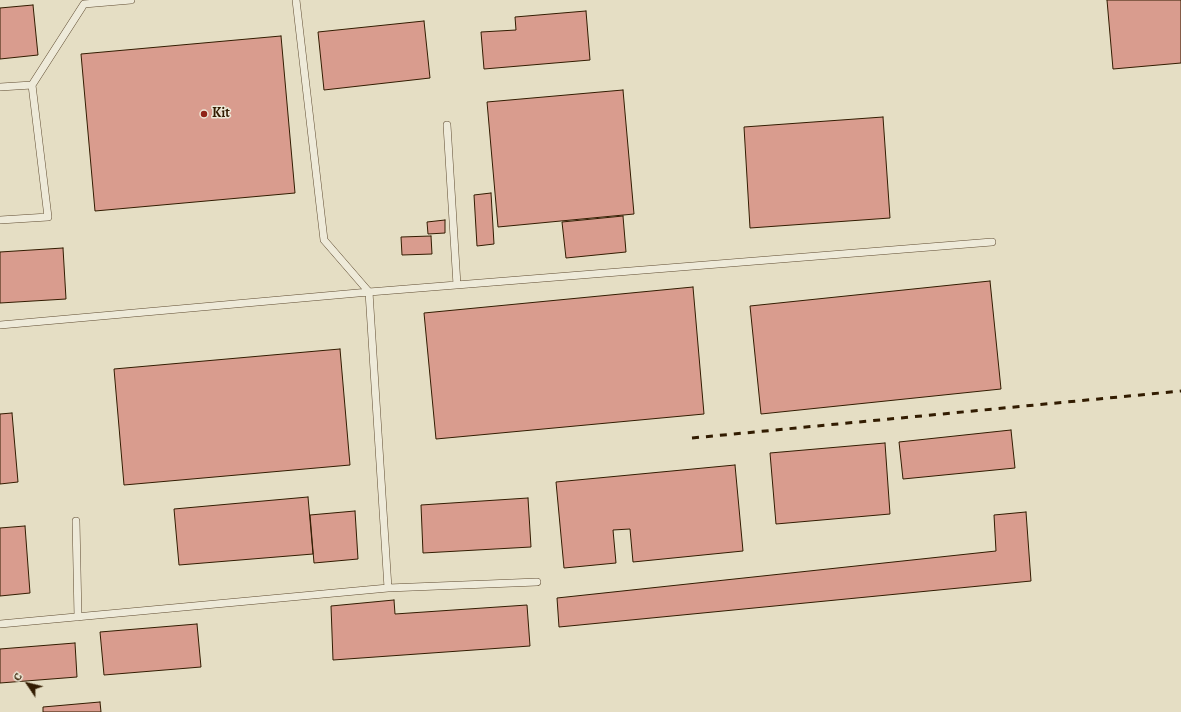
<!DOCTYPE html>
<meta charset="utf-8">
<style>
body{margin:0}
#map{position:relative;width:1181px;height:712px;overflow:hidden;background:#e5dec4;font-family:Alegreya,serif}
canvas{display:block}
.north{position:absolute;left:8px;top:664px;width:40px;height:40px;-webkit-text-stroke:3px #eeead9;paint-order:stroke;rotate:305deg;font-size:11px;font-weight:700;line-height:16px;text-align:center;color:#321c01}
.north::after{content:'';display:block;margin:auto;width:14px;height:18px;background:#321c01;clip-path:polygon(50% 0,100% 100%,50% 72%,0 100%)}
</style>
<div id="map">
<canvas width="1181" height="712"></canvas>
<div class="north">С</div>
</div>
<script>
const ctx = document.querySelector('canvas').getContext('2d');
ctx.lineJoin = 'round';
function fill(path, color) {
  ctx.fillStyle = color;
  ctx.fill(path, 'evenodd');
}
function shape(rows) {
  const path = new Path2D();
  for (const r of rows) {
    path.moveTo(r[0], r[1]);
    for (let i = 2; i < r.length; i += 2) path.lineTo(r[i], r[i + 1]);
  }
  return path;
}
function stroke(path, color, width, dash) {
  ctx.strokeStyle = color;
  ctx.lineWidth = width;
  ctx.lineCap = dash ? 'butt' : 'round';
  ctx.setLineDash(dash || []);
  ctx.stroke(path);
}
function drawText(font, color, halo, rows, align = 'center') {
  ctx.font = font + ' Alegreya,serif';
  ctx.lineWidth = 3;
  ctx.setLineDash([]);
  ctx.textBaseline = 'middle';
  ctx.strokeStyle = halo;
  ctx.fillStyle = color;
  for (const [text, x, y, turn = 0] of rows) {
    ctx.save();
    ctx.translate(x, y);
    ctx.rotate((+turn || 0) * Math.PI / 180);
    ctx.textAlign = isNaN(turn) ? turn : align;
    if (halo) ctx.strokeText(text, 0, 0);
    ctx.fillText(text, 0, 0);
    ctx.restore();
  }
}
const building = shape([
 [1107,0,1181,0,1181,63,1113,69,1107,0],
 [33,5,38,55,0,59,0,8,33,5],
 [586,11,590,60,484,69,481,32,516,30,515,17,586,11],
 [424,21,430,78,324,90,318,32,424,21],
 [281,36,295,193,95,211,81,54,281,36],
 [623,90,634,214,498,227,487,102,623,90],
 [883,117,890,218,750,228,744,127,883,117],
 [491,193,494,244,477,246,474,195,491,193],
 [623,216,626,252,566,258,562,222,623,216],
 [445,220,445,233,428,234,427,222,445,220],
 [431,236,432,254,402,255,401,237,431,236],
 [63,248,66,299,0,303,0,252,63,248],
 [990,281,1001,389,761,414,750,306,990,281],
 [693,287,704,414,436,439,424,313,693,287],
 [340,349,350,465,124,485,114,369,340,349],
 [12,413,18,482,0,484,0,414,12,413],
 [1011,430,1015,468,903,479,899,442,1011,430],
 [885,443,890,514,776,524,770,453,885,443],
 [735,465,743,551,633,562,630,529,613,530,616,563,564,568,556,482,735,465],
 [308,497,313,554,179,565,174,509,308,497],
 [528,498,531,547,423,553,421,505,528,498],
 [355,511,358,559,314,563,310,515,355,511],
 [1026,512,1031,581,559,627,557,598,996,551,994,515,1026,512],
 [25,526,30,593,0,596,0,528,25,526],
 [394,600,395,614,527,605,530,646,333,660,331,606,394,600],
 [197,624,201,667,104,675,100,632,197,624],
 [75,643,77,677,0,683,0,649,75,643],
 [100,702,101,712,43,712,43,707,100,702]
]);
fill(building, '#d99c8e');
stroke(building, '#321c01', 1);
const service = shape([
 [296,0,324,240,369,292],
 [0,87,32,85],
 [447,125,457,285],
 [0,220,48,217,32,85,84,4,131,0],
 [0,325,369,292],
 [76,521,78,617],
 [388,588,369,292,992,242],
 [0,624,388,588,537,582]
]);
stroke(service, '#5f4c32', 8);
stroke(service, '#eeead9', 7);
stroke(shape([
 [692,438,1181,391]
]), '#321c01', 3, [7, 7]);
for (const [x, y, r, color] of [
 [204,114,4,"#8f2418"]
]) {
  const dot = new Path2D();
  dot.arc(x, y, r, 0, 2 * Math.PI);
  ctx.fillStyle = color;
  ctx.fill(dot);
  stroke(dot, '#eeead9', 1.5);
}
drawText('bold 14px', '#321c01', '#eeead9', [
 ["Kit",212,114]
], 'left');
</script>
